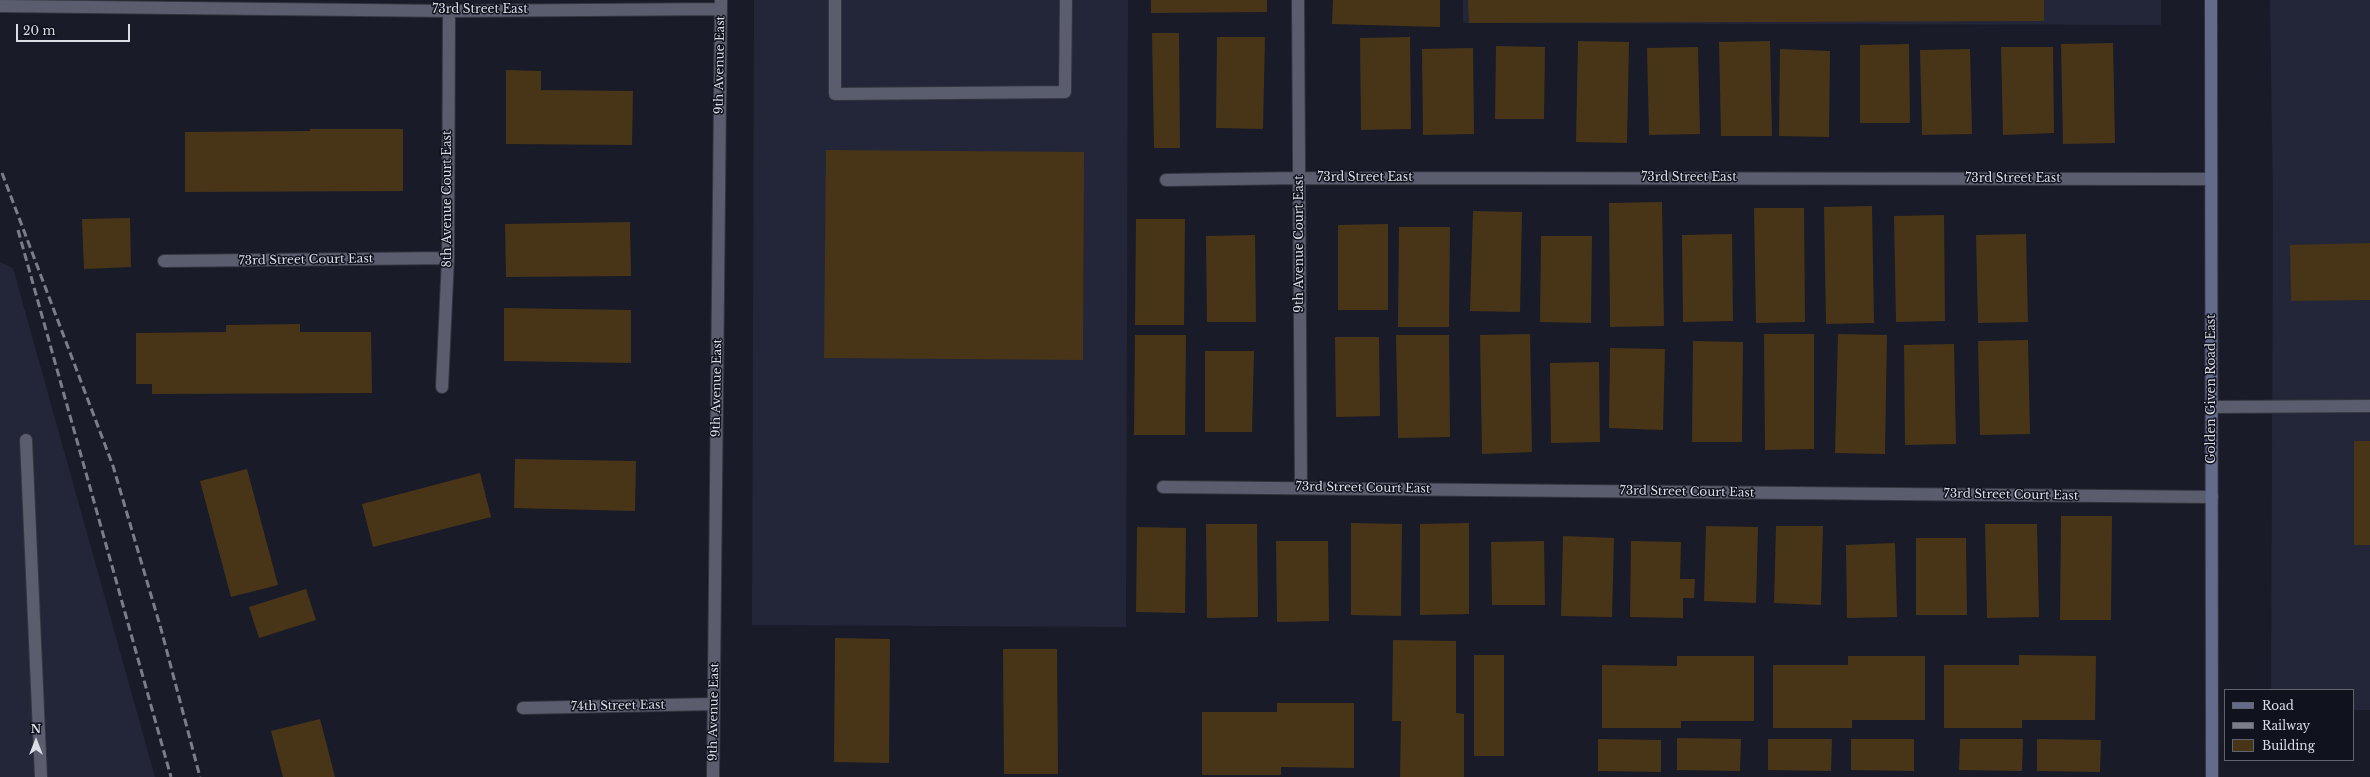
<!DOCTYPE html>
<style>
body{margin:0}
#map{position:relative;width:2370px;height:777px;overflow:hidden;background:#191b28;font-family:"Libre Baskerville",serif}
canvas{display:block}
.legend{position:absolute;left:2224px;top:689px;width:130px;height:72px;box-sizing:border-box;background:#10121e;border:1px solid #61636e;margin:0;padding:5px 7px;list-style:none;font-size:12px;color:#dadde6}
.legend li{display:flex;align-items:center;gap:8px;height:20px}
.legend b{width:20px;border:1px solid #61636e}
.north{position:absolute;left:16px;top:721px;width:40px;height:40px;-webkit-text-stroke:3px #10121e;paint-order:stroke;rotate:0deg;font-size:11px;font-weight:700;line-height:16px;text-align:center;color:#dadde6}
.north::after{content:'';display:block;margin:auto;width:14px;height:18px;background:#dadde6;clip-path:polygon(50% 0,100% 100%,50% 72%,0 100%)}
.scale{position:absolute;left:16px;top:24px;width:114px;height:18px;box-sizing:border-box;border:2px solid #dadde6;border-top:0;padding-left:5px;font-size:12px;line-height:14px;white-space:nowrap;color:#dadde6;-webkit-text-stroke:3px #10121e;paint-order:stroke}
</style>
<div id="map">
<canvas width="2370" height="777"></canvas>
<ul class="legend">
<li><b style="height:5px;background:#646a8a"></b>Road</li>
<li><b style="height:5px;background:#7b7d88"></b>Railway</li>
<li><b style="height:11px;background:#483518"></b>Building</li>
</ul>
<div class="north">N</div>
<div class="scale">20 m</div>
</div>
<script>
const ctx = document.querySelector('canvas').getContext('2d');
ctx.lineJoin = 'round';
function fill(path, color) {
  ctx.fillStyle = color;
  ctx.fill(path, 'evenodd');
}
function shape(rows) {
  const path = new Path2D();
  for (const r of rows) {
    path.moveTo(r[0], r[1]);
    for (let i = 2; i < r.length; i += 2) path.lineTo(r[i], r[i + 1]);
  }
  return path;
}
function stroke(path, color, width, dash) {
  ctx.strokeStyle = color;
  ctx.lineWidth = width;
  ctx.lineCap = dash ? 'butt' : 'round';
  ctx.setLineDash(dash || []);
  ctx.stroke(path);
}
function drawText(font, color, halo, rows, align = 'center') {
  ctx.font = font + ' "Libre Baskerville",serif';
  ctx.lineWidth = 3;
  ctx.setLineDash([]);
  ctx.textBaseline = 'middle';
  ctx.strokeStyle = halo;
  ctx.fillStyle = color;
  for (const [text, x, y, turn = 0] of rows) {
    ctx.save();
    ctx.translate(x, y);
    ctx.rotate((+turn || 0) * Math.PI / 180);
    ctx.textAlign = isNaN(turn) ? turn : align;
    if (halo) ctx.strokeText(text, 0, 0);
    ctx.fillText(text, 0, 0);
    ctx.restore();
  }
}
fill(shape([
 [754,0,1128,0,1126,627,752,625],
 [1463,0,2161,0,2161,25,1463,23],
 [2270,0,2370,0,2370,710,2353,710,2353,690,2271,690,2273,205],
 [0,262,13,268,155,777,0,777]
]), '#222638');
fill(shape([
 [1151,0,1267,0,1267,12,1151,13],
 [1333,0,1440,0,1440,27,1332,24],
 [1468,0,2044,0,2044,21,1469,23],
 [1152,33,1179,33,1180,148,1154,148],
 [1217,37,1265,37,1263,129,1216,128],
 [1410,37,1411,129,1361,130,1360,38],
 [1578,41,1629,42,1627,143,1576,142],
 [1770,41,1772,136,1721,136,1719,42],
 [2113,43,2115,143,2063,144,2061,44],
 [1909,44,1910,123,1860,123,1860,45],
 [1496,46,1545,47,1544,119,1495,119],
 [1698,47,1700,134,1649,135,1647,48],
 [2001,47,2053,47,2054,133,2003,135],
 [1473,48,1474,134,1423,135,1422,49],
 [1780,49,1830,51,1829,137,1779,136],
 [1970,49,1972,134,1922,135,1920,50],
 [506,70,541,71,541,90,633,91,632,145,506,144],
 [310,129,403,129,403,191,185,192,185,132,310,131],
 [826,150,1084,152,1083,360,824,358],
 [1662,202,1664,326,1610,327,1609,203],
 [1872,206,1874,323,1826,324,1824,207],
 [1754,208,1804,208,1805,322,1756,323],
 [1473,211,1522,212,1520,312,1470,311],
 [1944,215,1945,321,1896,322,1894,216],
 [130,218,131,267,84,269,82,219],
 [1136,219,1185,219,1184,325,1135,325],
 [630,222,631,276,506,277,505,224],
 [1388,224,1388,310,1338,310,1338,225],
 [1399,227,1450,227,1449,327,1398,327],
 [1732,234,1733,321,1683,322,1682,235],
 [2026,234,2028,322,1978,323,1976,235],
 [1255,235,1256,322,1207,322,1206,236],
 [1541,236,1592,236,1591,323,1540,322],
 [2370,243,2370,300,2291,301,2290,245],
 [504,308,631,310,631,363,504,361],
 [300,324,300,332,371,332,372,393,152,394,152,384,136,384,136,333,226,332,226,325],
 [1530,334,1532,452,1482,454,1480,335],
 [1764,334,1814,334,1814,449,1765,450],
 [1838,334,1887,335,1885,454,1835,453],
 [1135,335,1186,335,1185,435,1134,435],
 [1396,335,1449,335,1450,437,1398,438],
 [1335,337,1379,337,1380,416,1336,417],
 [2028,340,2030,434,1980,435,1978,341],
 [1693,341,1743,342,1742,442,1692,442],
 [1954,344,1956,444,1905,445,1904,345],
 [1610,348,1665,349,1663,430,1609,428],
 [1205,351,1254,351,1252,432,1205,432],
 [1599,362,1600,442,1551,443,1550,363],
 [2354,441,2370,441,2370,545,2354,545],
 [515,459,636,461,635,511,514,508],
 [247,469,278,585,231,597,200,481],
 [480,473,491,517,373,547,362,504],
 [2061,516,2112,516,2111,620,2060,620],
 [1351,523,1402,524,1401,616,1351,615],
 [1469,523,1469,614,1420,615,1420,524],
 [1206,524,1257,524,1258,617,1207,618],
 [1985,524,2037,524,2039,617,1987,618],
 [1706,526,1758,527,1756,603,1704,601],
 [1776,526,1823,526,1821,605,1774,603],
 [1137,527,1186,528,1185,613,1136,612],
 [1563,536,1614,538,1612,617,1561,616],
 [1916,538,1966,538,1967,615,1916,615],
 [1276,541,1328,541,1329,621,1277,622],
 [1544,541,1545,605,1492,605,1491,542],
 [1631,541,1681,542,1680,579,1695,579,1694,598,1683,598,1683,618,1630,617],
 [1895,543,1897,617,1847,618,1846,545],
 [306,589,316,620,259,638,249,607],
 [835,638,890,639,889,763,834,762],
 [1393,640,1456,641,1456,713,1464,714,1464,777,1400,777,1401,721,1392,721],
 [1003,649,1057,649,1058,774,1004,774],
 [1474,655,1504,655,1504,756,1474,756],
 [2019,655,2096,656,2095,720,2022,720,2022,728,1944,728,1944,665,2019,665],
 [1677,656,1754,656,1754,721,1681,721,1681,728,1602,728,1602,665,1677,666],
 [1848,656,1925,656,1925,720,1852,720,1852,728,1773,728,1773,665,1848,665],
 [1277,703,1354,703,1354,768,1281,767,1281,775,1202,775,1202,712,1277,712],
 [320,719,335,777,283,777,271,731],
 [1677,738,1741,739,1740,771,1677,770],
 [1598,739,1661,740,1661,772,1598,771],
 [1768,739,1832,739,1831,771,1768,770],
 [1851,739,1914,739,1914,771,1851,770],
 [1960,739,2023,739,2022,771,1959,770],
 [2037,739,2101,740,2100,772,2037,771]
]), '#483518');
const lane = shape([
 [835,0,835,94,1065,92,1066,0],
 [2211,407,2370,406],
 [26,440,41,777]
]);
const street = shape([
 [1298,0,1301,488],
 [0,6,449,11,721,9],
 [1166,180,1300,178,2211,179],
 [164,261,448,258],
 [442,387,448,258,449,11],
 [1163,487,2212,497],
 [523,708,714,704],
 [713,777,721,0]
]);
const secondary = shape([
 [2211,0,2212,777]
]);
stroke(lane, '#34353f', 14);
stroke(street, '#34353f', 14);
stroke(secondary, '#34353f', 14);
stroke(lane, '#5a5d6d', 12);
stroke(street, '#5a5d6d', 12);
stroke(secondary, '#646a8a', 12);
stroke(shape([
 [2,173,113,466,161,629,200,777],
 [18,230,171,777]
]), '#7b7d88', 3, [8, 4]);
drawText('12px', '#dadde6', '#10121e', [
 ["73rd Street East",480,10],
 ["9th Avenue East",720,65,-89],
 ["73rd Street East",1365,178],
 ["73rd Street East",1689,178],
 ["73rd Street East",2013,179],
 ["8th Avenue Court East",448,199,-90],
 ["9th Avenue Court East",1300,244,-90],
 ["73rd Street Court East",306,260,-1],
 ["9th Avenue East",717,388,-89],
 ["Golden Given Road East",2212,389,-90],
 ["73rd Street Court East",1363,488,1],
 ["73rd Street Court East",1687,492,1],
 ["73rd Street Court East",2011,495,1],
 ["74th Street East",618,706,-1],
 ["9th Avenue East",714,712,-89]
]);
</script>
